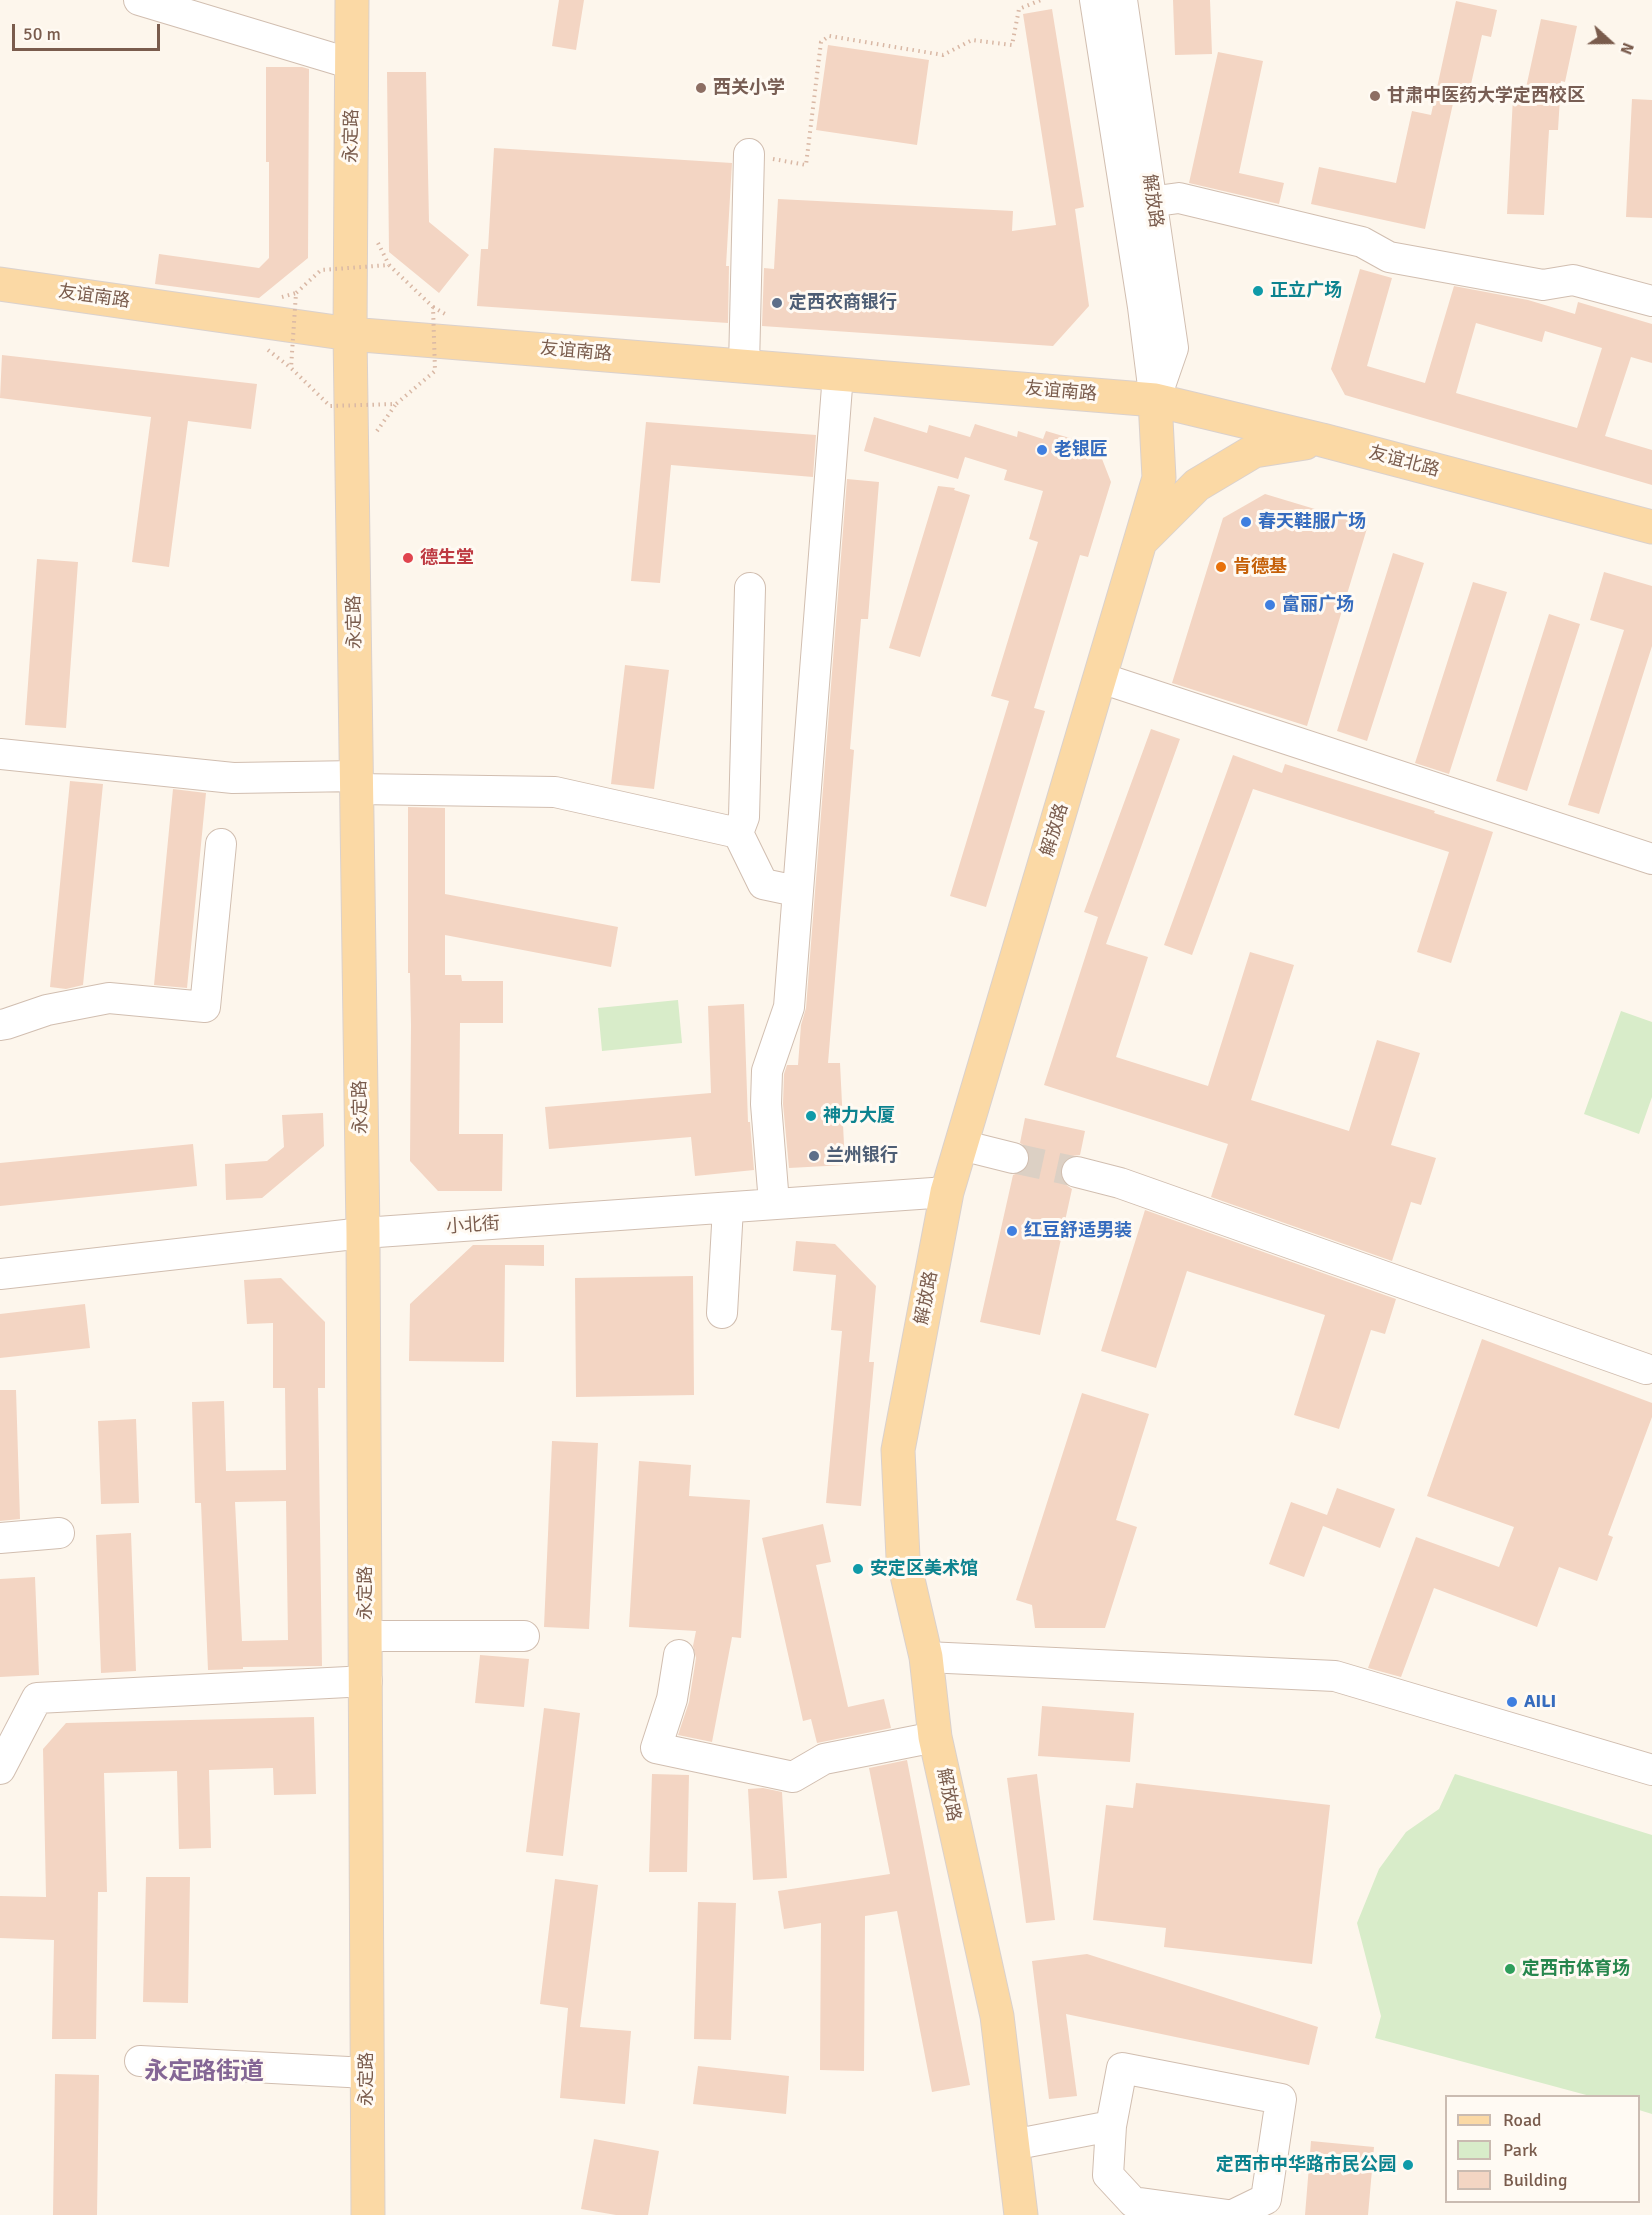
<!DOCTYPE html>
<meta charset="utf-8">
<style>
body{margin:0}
#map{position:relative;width:1652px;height:2215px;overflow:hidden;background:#fdf6ec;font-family:Signika,sans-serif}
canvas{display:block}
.legend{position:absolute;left:1445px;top:2095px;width:195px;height:108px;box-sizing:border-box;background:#fffaf3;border:2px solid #cabbb1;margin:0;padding:8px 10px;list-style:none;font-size:18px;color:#7a5c4d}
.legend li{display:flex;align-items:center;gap:12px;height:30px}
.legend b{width:30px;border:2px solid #cabbb1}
.north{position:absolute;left:1580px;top:12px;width:60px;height:60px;-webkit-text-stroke:4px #fffaf3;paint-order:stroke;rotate:111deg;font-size:16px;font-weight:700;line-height:24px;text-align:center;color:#7a5c4d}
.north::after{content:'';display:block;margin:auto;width:21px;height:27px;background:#7a5c4d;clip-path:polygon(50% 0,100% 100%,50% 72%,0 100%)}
.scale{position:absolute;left:12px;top:24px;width:148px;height:27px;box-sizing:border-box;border:3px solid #7a5c4d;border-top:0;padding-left:8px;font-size:18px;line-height:21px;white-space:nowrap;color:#7a5c4d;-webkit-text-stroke:4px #fffaf3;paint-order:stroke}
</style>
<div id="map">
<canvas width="1652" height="2215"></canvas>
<ul class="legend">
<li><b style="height:8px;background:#fbd9a5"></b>Road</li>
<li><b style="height:16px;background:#d8ecc9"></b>Park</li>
<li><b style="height:16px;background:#f3d5c3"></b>Building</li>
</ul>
<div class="north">N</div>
<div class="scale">50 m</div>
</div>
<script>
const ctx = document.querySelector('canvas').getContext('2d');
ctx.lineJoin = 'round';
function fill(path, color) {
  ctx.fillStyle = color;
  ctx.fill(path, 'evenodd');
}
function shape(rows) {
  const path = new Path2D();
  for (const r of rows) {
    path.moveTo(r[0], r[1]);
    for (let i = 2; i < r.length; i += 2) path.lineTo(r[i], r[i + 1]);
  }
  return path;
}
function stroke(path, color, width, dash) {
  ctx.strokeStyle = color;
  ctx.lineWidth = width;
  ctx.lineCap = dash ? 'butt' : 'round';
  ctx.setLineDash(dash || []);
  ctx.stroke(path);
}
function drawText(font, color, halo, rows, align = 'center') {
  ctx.font = font + ' Signika,"Noto Sans SC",sans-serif';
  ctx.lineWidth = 6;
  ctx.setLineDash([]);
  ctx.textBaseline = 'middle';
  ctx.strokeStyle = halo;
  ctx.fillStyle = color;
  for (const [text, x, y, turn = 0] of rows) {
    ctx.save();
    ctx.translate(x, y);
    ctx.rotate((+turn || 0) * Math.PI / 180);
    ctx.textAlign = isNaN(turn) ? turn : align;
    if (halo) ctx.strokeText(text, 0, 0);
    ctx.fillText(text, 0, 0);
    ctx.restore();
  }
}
fill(shape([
 [678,1000,682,1043,602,1051,598,1008],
 [1621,1011,1652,1022,1652,1097,1639,1134,1584,1114],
 [1455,1774,1652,1835,1652,2114,1639,2110,1638,2096,1590,2096,1375,2038,1381,2016,1357,1923,1379,1869,1406,1832,1439,1809]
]), '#d8ecc9');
fill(shape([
 [559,0,584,0,576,50,552,46],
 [1173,0,1210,0,1212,54,1175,55],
 [1456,1,1497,10,1491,37,1482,35,1467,102,1454,99,1425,229,1311,204,1319,167,1396,183,1412,111,1431,115],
 [1052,9,1084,207,1075,209,1089,306,1053,346,762,326,764,268,774,269,778,199,1013,211,1012,231,1056,225,1023,14],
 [1541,19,1577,26,1565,82,1561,81,1558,130,1549,130,1544,215,1507,214,1513,97,1524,97],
 [828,45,929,60,917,145,816,130],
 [1218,52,1263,61,1239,173,1284,183,1279,204,1189,183],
 [266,67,302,67,309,69,308,258,259,298,155,284,159,254,259,268,269,258,269,162,266,162],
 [387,72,426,72,429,222,469,255,439,293,389,252],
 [1632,99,1652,100,1652,218,1626,217],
 [494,148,732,163,726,266,729,266,728,323,477,306,481,249,488,249],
 [1360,269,1392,278,1367,366,1425,383,1454,286,1528,300,1575,314,1578,302,1652,324,1652,363,1631,357,1605,436,1652,450,1652,485,1345,395,1331,369],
 [1476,323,1542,342,1545,331,1602,348,1577,428,1456,393],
 [2,355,257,384,251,429,188,421,169,567,132,562,151,417,0,398],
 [874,417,927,433,929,425,970,437,975,424,1017,437,1018,431,1043,439,1046,431,1097,446,1111,482,1088,557,1080,555,1034,708,1045,711,986,907,950,896,1009,701,991,696,1038,542,1029,539,1043,491,1004,480,1007,470,965,457,958,479,864,451],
 [646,422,816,435,813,477,671,465,660,583,631,581],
 [847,479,879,482,868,619,861,619,850,749,854,750,828,1063,840,1063,845,1165,789,1168,783,1104,784,1074,787,1065,798,1065,801,1025,806,1008],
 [938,486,955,488,954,490,970,495,920,657,889,648],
 [1265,494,1368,525,1307,726,1172,683,1223,518],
 [1393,553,1424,563,1367,741,1337,731],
 [37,559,78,562,66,728,25,725],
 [1604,572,1652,586,1652,646,1599,814,1568,805,1624,630,1590,620],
 [1473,582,1507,592,1449,774,1415,763],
 [1549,614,1580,624,1527,791,1496,781],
 [625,665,669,670,654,789,611,784],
 [1151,729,1180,739,1106,944,1148,957,1116,1057,1208,1086,1250,952,1294,965,1251,1100,1349,1131,1377,1040,1420,1053,1391,1145,1436,1158,1421,1205,1411,1202,1392,1261,1211,1197,1228,1144,1044,1085,1098,917,1084,912],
 [1233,755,1282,773,1285,764,1435,811,1434,813,1493,832,1451,963,1417,952,1449,852,1253,789,1192,955,1164,945],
 [70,781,103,784,83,985,66,989,50,987],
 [173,789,206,793,187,988,154,985],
 [408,807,445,808,445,894,618,927,611,967,445,935,445,975,461,975,462,981,503,981,503,1023,460,1023,459,1134,503,1134,502,1191,438,1191,410,1161,411,1025,410,973,408,973],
 [744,1004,748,1122,750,1122,754,1170,695,1176,691,1137,549,1149,545,1107,711,1093,708,1006],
 [323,1113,324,1146,262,1198,226,1200,225,1164,267,1161,284,1147,282,1115],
 [1025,1118,1085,1131,1080,1155,1072,1156,1065,1160,1060,1168,1061,1177,1065,1184,1072,1189,1040,1335,980,1322,1013,1175,1025,1170,1030,1162,1029,1153,1025,1146,1020,1143],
 [193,1144,197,1186,0,1206,0,1163],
 [1145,1210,1396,1299,1385,1334,1371,1330,1339,1429,1294,1415,1325,1315,1187,1271,1156,1368,1101,1351],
 [796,1241,835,1244,876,1286,869,1362,874,1362,861,1506,826,1503,842,1331,831,1330,836,1275,793,1271],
 [473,1245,544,1245,544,1266,505,1265,504,1362,409,1361,410,1304],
 [693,1276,694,1395,576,1397,575,1278],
 [281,1278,325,1322,325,1388,318,1388,322,1666,243,1667,243,1669,208,1670,201,1503,195,1503,192,1402,224,1401,226,1471,286,1470,285,1388,273,1388,273,1323,247,1324,244,1280],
 [286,1501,288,1640,242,1641,235,1502],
 [85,1304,90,1348,0,1358,0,1314],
 [1482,1339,1652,1403,1652,1417,1608,1535,1613,1537,1597,1581,1559,1567,1537,1627,1434,1588,1401,1677,1368,1668,1416,1537,1499,1567,1514,1527,1427,1496],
 [0,1390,16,1390,20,1519,0,1521],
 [1082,1393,1149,1414,1116,1520,1137,1527,1105,1628,1035,1628,1032,1605,1016,1600],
 [136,1419,139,1503,101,1504,98,1421],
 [552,1441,598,1443,589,1629,544,1627],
 [639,1461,691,1465,689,1496,750,1500,741,1638,732,1637,712,1742,678,1735,689,1702,696,1658,693,1646,696,1631,629,1627],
 [1337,1488,1395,1509,1380,1548,1323,1526,1304,1577,1269,1564,1291,1502,1327,1515],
 [823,1524,831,1562,816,1565,848,1707,884,1699,891,1728,817,1743,811,1719,803,1721,762,1538],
 [131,1533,136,1671,101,1673,96,1535],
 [35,1577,39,1675,0,1677,0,1579],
 [480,1655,529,1659,524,1707,475,1703],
 [1042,1706,1134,1713,1130,1762,1038,1756],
 [544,1708,580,1713,563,1856,526,1852],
 [314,1717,316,1794,274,1795,273,1768,209,1770,211,1848,179,1849,177,1771,104,1773,107,1892,98,1892,96,2039,52,2039,54,1940,0,1938,0,1896,46,1897,43,1749,66,1723],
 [907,1760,970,2085,932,2092,897,1911,865,1916,864,2071,820,2070,821,1923,784,1929,778,1891,890,1874,869,1768],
 [652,1774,689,1775,687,1872,649,1872],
 [1037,1774,1055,1920,1026,1923,1007,1778],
 [1136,1783,1330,1805,1312,1964,1164,1947,1166,1928,1093,1920,1106,1805,1133,1808],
 [763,1788,782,1792,787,1878,753,1880,748,1789],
 [146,1877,190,1877,188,2003,143,2002],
 [555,1879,598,1885,580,2027,631,2031,625,2104,560,2098,568,2008,540,2004],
 [698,1902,736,1903,731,2040,694,2039],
 [1087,1954,1318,2027,1309,2065,1066,2014,1077,2096,1049,2099,1032,1961],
 [698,2066,789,2076,786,2114,693,2104],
 [55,2074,99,2075,97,2215,53,2215],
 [594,2139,659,2151,648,2215,616,2215,581,2209],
 [1311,2141,1374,2147,1368,2215,1305,2215]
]), '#f3d5c3');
stroke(shape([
 [1013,1158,1077,1172]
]), '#dcd0c4', 30, [30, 15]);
const minor = shape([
 [139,0,352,64],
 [1095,0,1143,307,1154,394],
 [1122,0,1173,348,1155,400],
 [1127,205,1179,198,1362,242,1389,257,1543,285,1573,280,1652,301],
 [744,366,749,154],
 [1101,678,1652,859],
 [0,754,233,778,357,776],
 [357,789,555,792,738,833,763,884,796,891],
 [738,833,744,817,750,588],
 [0,1025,6,1024,47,1010,109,998,205,1007,221,844],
 [961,1145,1013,1158],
 [1077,1172,1120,1183,1646,1369],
 [774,1203,766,1104,767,1071,789,1007,838,374],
 [0,1274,363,1233,947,1192],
 [722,1313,728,1208],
 [0,1538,59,1533],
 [366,1636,524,1636],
 [679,1655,672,1699,656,1748,793,1777,824,1759,935,1737],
 [926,1657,1335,1676,1652,1770],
 [0,1769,37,1698,367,1681],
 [140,2061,367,2073],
 [1012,2145,1111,2126],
 [1228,2215,1133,2202,1108,2175,1111,2126,1122,2068,1281,2099,1266,2199,1233,2215]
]);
const major = shape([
 [352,0,350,334,363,1233,368,2215],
 [0,284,350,334,1155,400,1322,440,1652,527],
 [1143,539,1197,485,1254,451,1305,443],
 [1021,2215,997,2016,935,1737,926,1657,903,1558,898,1450,947,1192,1159,478,1155,400]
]);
stroke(minor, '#d1beb0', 32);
stroke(major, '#dad1cd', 35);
stroke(shape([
 [773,159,806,165,821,42,829,36,943,55,972,40,1012,45,1019,9,1041,0],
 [378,243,389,265],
 [282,297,296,293],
 [433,307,447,315],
 [268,350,291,368],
 [377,431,396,404]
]), '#d9b8a5', 4, [1.5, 4.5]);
stroke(minor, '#fff', 30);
stroke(major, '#fbd9a5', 33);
stroke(shape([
 [389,265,433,307,435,371,396,404,330,406,291,368,296,293,321,270,389,265]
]), '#d9b8a5', 4, [1.5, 4.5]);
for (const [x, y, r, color] of [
 [701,88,6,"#8d6e63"],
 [1375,96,6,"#8d6e63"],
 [1258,291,6,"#0f9aa8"],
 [777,303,6,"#5c6f8a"],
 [1042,450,6,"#3f7fe0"],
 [1246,522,6,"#3f7fe0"],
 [408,558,6,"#e0444e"],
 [1221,567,6,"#e8710a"],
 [1270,605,6,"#3f7fe0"],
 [811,1116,6,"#0f9aa8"],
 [814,1156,6,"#5c6f8a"],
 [1012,1231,6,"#3f7fe0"],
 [858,1569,6,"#0f9aa8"],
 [1512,1702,6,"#3f7fe0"],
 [1510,1969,6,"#2e9e5b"],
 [1408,2165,6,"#0f9aa8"]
]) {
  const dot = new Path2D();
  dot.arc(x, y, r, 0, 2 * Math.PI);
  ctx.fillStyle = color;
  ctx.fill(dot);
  stroke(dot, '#fffaf3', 2);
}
drawText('bold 18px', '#785e54', '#fffaf3', [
 ["西关小学",713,88],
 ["甘肃中医药大学定西校区",1387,96]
], 'left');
drawText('18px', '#7a5c4d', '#fffaf3', [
 ["永定路",352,136,-89],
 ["解放路",1152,201,82],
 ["友谊南路",94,297,8],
 ["友谊南路",576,352,5],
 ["友谊南路",1061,392,5],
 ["友谊北路",1404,462,15],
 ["永定路",355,622,-91],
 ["解放路",1055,830,-73],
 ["永定路",361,1107,-91],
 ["小北街",473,1226,-4],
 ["解放路",927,1298,-79],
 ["永定路",366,1593,-90],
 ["解放路",948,1795,78],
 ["永定路",367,2079,-90]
]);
drawText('bold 18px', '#0d838f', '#fffaf3', [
 ["正立广场",1270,291],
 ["神力大厦",823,1116],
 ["安定区美术馆",870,1569],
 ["定西市中华路市民公园",1396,2165,"right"]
], 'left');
drawText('bold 18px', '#4e5e75', '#fffaf3', [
 ["定西农商银行",789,303],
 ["兰州银行",826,1156]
], 'left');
drawText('bold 18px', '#366cbe', '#fffaf3', [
 ["老银匠",1054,450],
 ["春天鞋服广场",1258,522],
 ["富丽广场",1282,605],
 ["红豆舒适男装",1024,1231],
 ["AILI",1524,1702]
], 'left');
drawText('bold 18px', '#be3a42', '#fffaf3', [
 ["德生堂",420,558]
], 'left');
drawText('bold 18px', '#c56008', '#fffaf3', [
 ["肯德基",1233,567]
], 'left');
drawText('bold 18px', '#27864d', '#fffaf3', [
 ["定西市体育场",1522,1969]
], 'left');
drawText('bold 24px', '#846695', '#fffaf3', [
 ["永定路街道",204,2073]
]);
</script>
